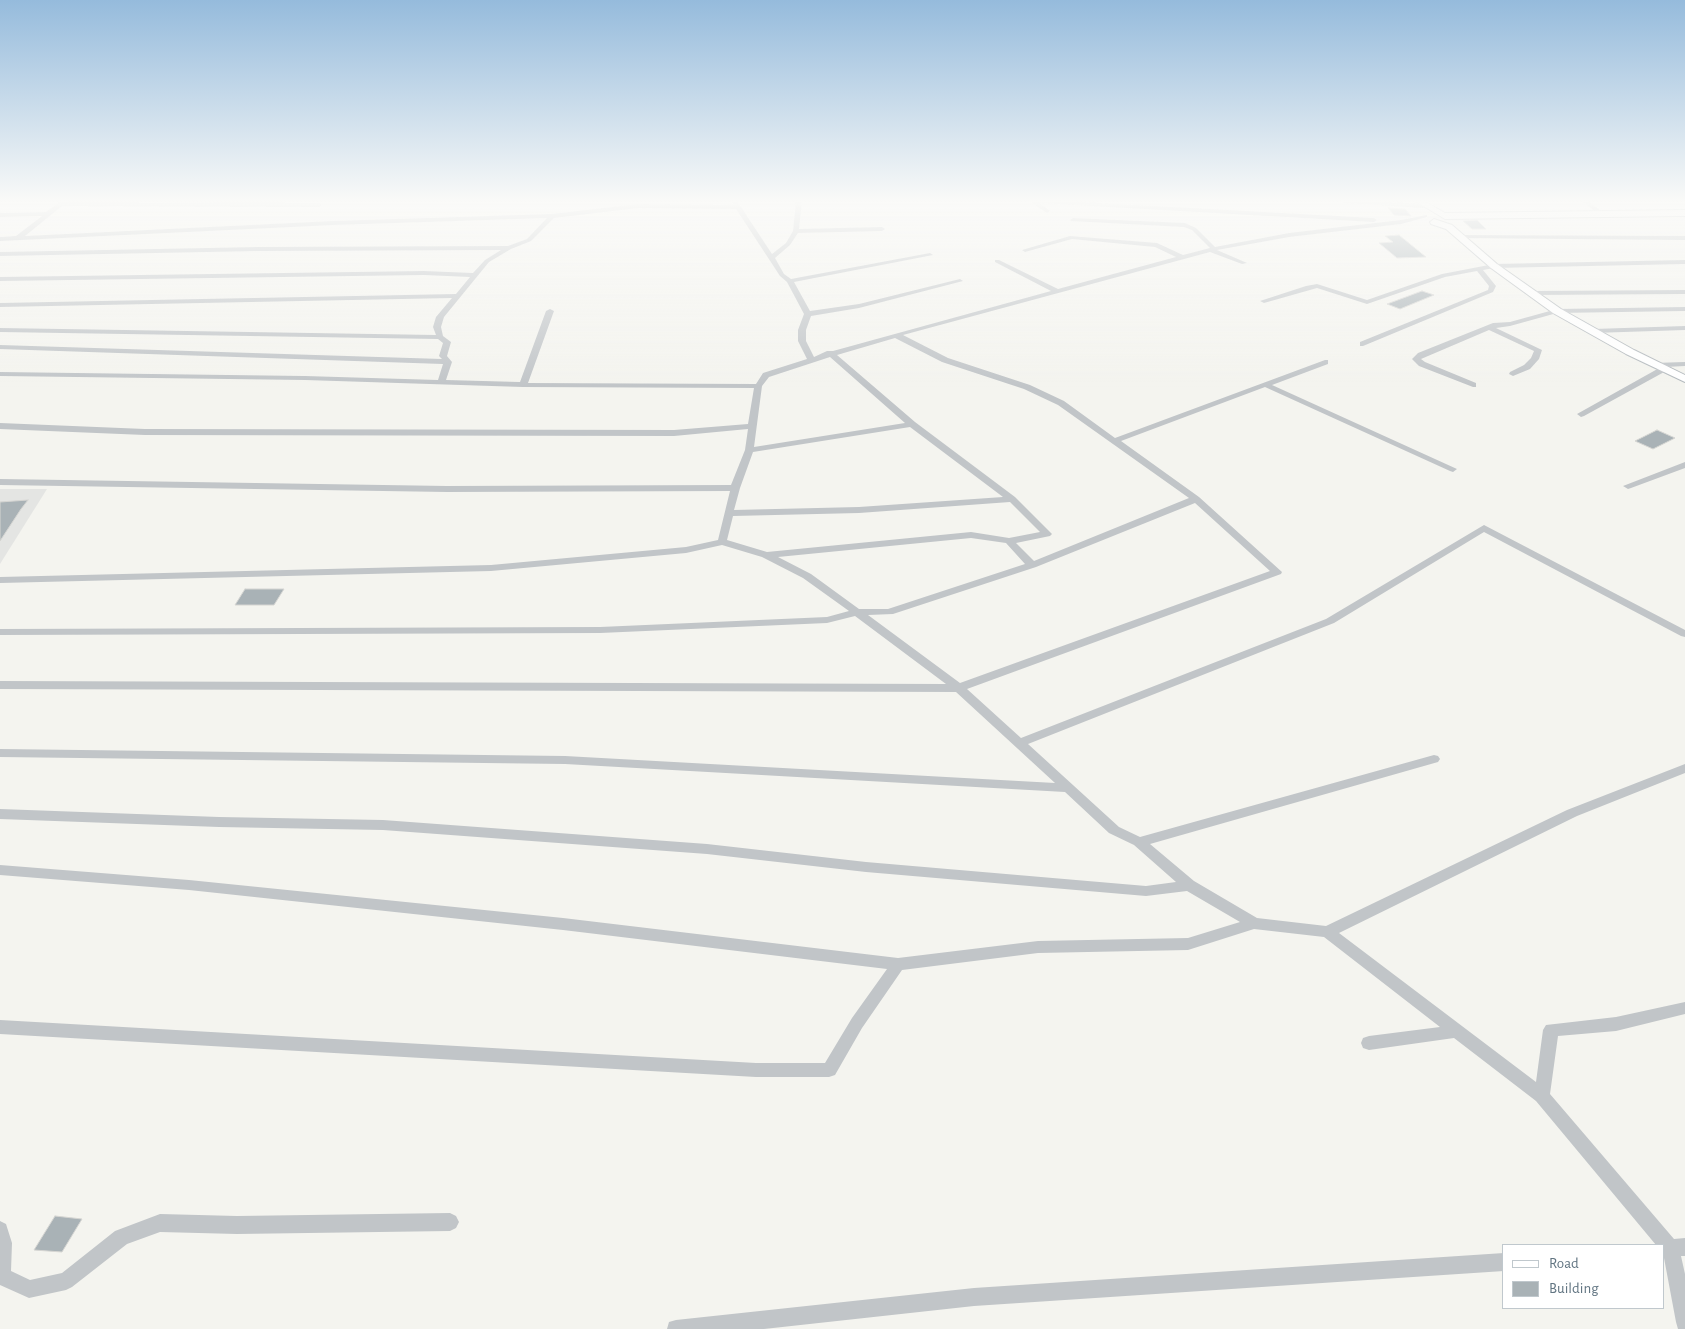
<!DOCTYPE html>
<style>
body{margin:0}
#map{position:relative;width:1685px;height:1329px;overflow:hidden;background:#f4f4ef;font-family:"Alegreya Sans",sans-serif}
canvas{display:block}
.legend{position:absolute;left:1502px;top:1244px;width:162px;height:65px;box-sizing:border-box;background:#fff;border:1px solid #c0c8cd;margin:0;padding:6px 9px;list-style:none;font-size:15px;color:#627582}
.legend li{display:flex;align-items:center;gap:10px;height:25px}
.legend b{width:25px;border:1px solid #c0c8cd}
</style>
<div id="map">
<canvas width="1685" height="1329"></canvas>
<ul class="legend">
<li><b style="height:6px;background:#fff"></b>Road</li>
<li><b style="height:14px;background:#a9b2b6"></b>Building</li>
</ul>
</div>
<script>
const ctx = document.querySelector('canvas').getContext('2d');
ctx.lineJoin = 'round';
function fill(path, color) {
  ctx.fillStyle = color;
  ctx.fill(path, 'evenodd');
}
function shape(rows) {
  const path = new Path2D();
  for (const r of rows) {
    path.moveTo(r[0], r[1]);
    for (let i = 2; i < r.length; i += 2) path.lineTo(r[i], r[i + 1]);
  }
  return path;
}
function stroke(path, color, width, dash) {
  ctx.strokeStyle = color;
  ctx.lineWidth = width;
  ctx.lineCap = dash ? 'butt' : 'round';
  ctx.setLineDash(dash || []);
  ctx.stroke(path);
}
fill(shape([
 [0,489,47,489,0,564]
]), '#e4e5e3');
const building = shape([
 [1388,208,1405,209,1411,216,1394,215,1388,208],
 [1477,220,1486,229,1472,229,1463,221,1477,220],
 [1399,235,1426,257,1397,258,1379,243,1393,242,1385,236,1399,235],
 [1422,291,1434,295,1400,309,1387,304,1422,291],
 [1657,430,1675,438,1653,449,1635,441,1657,430],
 [28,500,21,509,0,541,0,502,28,500],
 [245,589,284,589,274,605,235,605,245,589],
 [55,1216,82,1219,62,1252,34,1250,55,1216]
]);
fill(building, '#a9b2b6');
stroke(building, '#d5d5d2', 1);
const secondary = shape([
 [1415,201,1424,201,1445,213,1685,210,1685,216,1445,219,1415,201],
 [1434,219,1452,225,1497,264,1561,309,1634,350,1685,375,1685,382,1626,354,1553,313,1491,268,1446,229,1431,224,1430,222,1434,219]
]);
stroke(secondary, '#b3b9bd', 2);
fill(shape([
 [61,201,67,201,66,202,319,203,322,205,319,207,62,206,25,236,333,221,552,214,638,204,734,205,731,201,737,201,772,254,786,243,793,231,796,201,802,201,799,229,882,227,885,229,882,231,798,233,790,245,775,258,784,274,791,279,930,253,933,255,794,282,810,311,859,304,960,279,963,281,859,308,811,316,806,330,806,341,814,357,827,351,833,351,1051,291,995,262,995,260,999,260,1058,289,1176,257,1155,247,1072,239,1025,252,1022,250,1070,236,1157,243,1183,255,1210,248,1192,230,1184,227,1071,221,1070,220,1073,218,1185,223,1196,228,1215,247,1289,233,1401,220,1427,215,1427,217,1401,224,1289,237,1217,250,1247,263,1242,264,1210,252,903,335,948,358,1030,385,1064,401,1115,438,1325,360,1328,360,1328,364,1272,385,1457,469,1453,472,1450,471,1265,387,1121,441,1199,497,1282,572,1281,574,967,689,1021,738,1326,619,1484,525,1685,630,1685,637,1681,636,1484,532,1334,623,1028,744,1119,827,1140,837,1434,755,1438,756,1440,759,1438,762,1150,844,1194,881,1257,918,1326,926,1567,810,1685,764,1685,773,1577,816,1339,933,1536,1082,1543,1030,1546,1025,1616,1017,1685,1002,1685,1014,1616,1031,1558,1036,1550,1094,1674,1239,1685,1238,1685,1256,1681,1256,1685,1274,1685,1329,1678,1329,1676,1322,1664,1258,1664,1245,1656,1245,1536,1101,1454,1038,1369,1050,1363,1048,1361,1043,1363,1038,1369,1036,1440,1027,1324,937,1254,929,1188,950,1038,953,902,970,862,1028,835,1075,829,1077,756,1077,0,1034,0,1020,756,1063,825,1063,852,1018,887,969,563,930,189,890,0,875,0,865,189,880,563,918,898,958,1038,941,1188,938,1240,922,1187,891,1146,896,866,872,707,854,383,830,219,827,0,819,0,809,219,817,383,820,707,844,866,862,1146,886,1176,882,1134,845,1109,833,1065,792,565,764,0,757,0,749,565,756,1055,783,956,692,0,689,0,681,946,684,855,616,827,623,600,633,0,635,0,629,600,627,827,617,849,611,803,578,762,557,722,545,686,553,491,571,0,583,0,577,491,565,686,547,718,540,730,491,447,492,0,485,0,479,447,486,731,485,745,450,748,429,674,436,145,435,0,429,0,423,145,429,674,430,748,424,754,388,523,387,305,380,0,376,0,372,305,376,438,380,443,364,0,349,0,345,442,359,439,356,443,343,438,339,0,332,0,328,436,335,433,327,436,317,452,298,0,307,0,303,456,294,470,277,424,275,0,281,0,277,424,271,473,273,485,260,501,250,259,251,0,256,0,252,259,247,508,246,527,239,547,218,333,225,0,241,0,237,16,236,42,216,0,217,0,213,46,212,61,201],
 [638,208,736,209,780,276,787,282,804,314,798,330,798,341,807,359,763,373,756,384,528,383,554,311,550,309,546,311,520,382,446,380,452,362,447,356,451,342,443,336,441,327,444,317,489,262,511,249,531,241,554,218,638,208],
 [895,338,942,362,1024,389,1058,405,1189,498,1034,561,1016,543,1050,536,1052,534,1015,497,915,422,837,355,895,338],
 [830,357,905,423,754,447,762,386,769,377,830,357],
 [910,427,1003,497,859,507,734,510,740,488,753,452,910,427],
 [1010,502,1040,532,1009,538,971,532,767,552,727,540,733,516,859,513,1010,502],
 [1195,503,1270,571,960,683,868,615,893,614,1036,567,1195,503],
 [971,538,1006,543,1025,564,888,609,859,609,811,574,778,557,971,538],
 [1029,201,1062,201,1374,218,1377,220,1374,222,1039,203,1049,210,1050,211,1047,213,1029,201],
 [1340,201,1367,201,1425,204,1428,206,1425,208,1343,203,1340,201],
 [1582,201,1588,201,1605,214,1600,215,1582,201],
 [1459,235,1685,236,1685,240,1457,238,1457,236,1459,235],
 [1685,260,1685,264,1494,268,1483,270,1496,286,1493,292,1363,346,1360,346,1360,342,1488,290,1489,286,1477,271,1445,277,1367,304,1317,288,1264,303,1260,301,1306,286,1317,284,1367,300,1442,274,1494,264,1685,260],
 [1685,290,1685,294,1532,295,1529,293,1532,291,1685,290],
 [1685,307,1685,311,1557,313,1510,326,1496,328,1542,350,1539,359,1530,369,1513,376,1509,374,1510,372,1524,365,1531,358,1534,351,1489,330,1421,359,1425,362,1476,383,1476,387,1473,387,1419,366,1412,359,1418,353,1493,323,1510,322,1557,309,1685,307],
 [1685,326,1685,330,1593,333,1589,331,1593,329,1685,326],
 [1685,362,1685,366,1665,367,1667,369,1666,371,1584,416,1581,417,1577,414,1661,367,1653,367,1653,363,1685,362],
 [1685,462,1685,468,1631,488,1628,489,1623,486,1685,462],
 [450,1213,456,1216,459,1222,456,1228,450,1231,237,1234,160,1232,127,1244,72,1287,66,1290,29,1298,0,1285,0,1221,6,1224,12,1243,11,1271,30,1280,62,1273,115,1231,160,1214,237,1216,450,1213],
 [1504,1253,1504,1271,974,1306,764,1329,667,1329,669,1322,676,1320,974,1288,1504,1253]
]), '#c1c5c8');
fill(secondary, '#fff');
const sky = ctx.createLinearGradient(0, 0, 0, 387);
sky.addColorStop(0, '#95bbdc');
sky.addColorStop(0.52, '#fafaf8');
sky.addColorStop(1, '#fafaf800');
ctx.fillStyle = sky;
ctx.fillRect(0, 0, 1685, 387);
</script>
